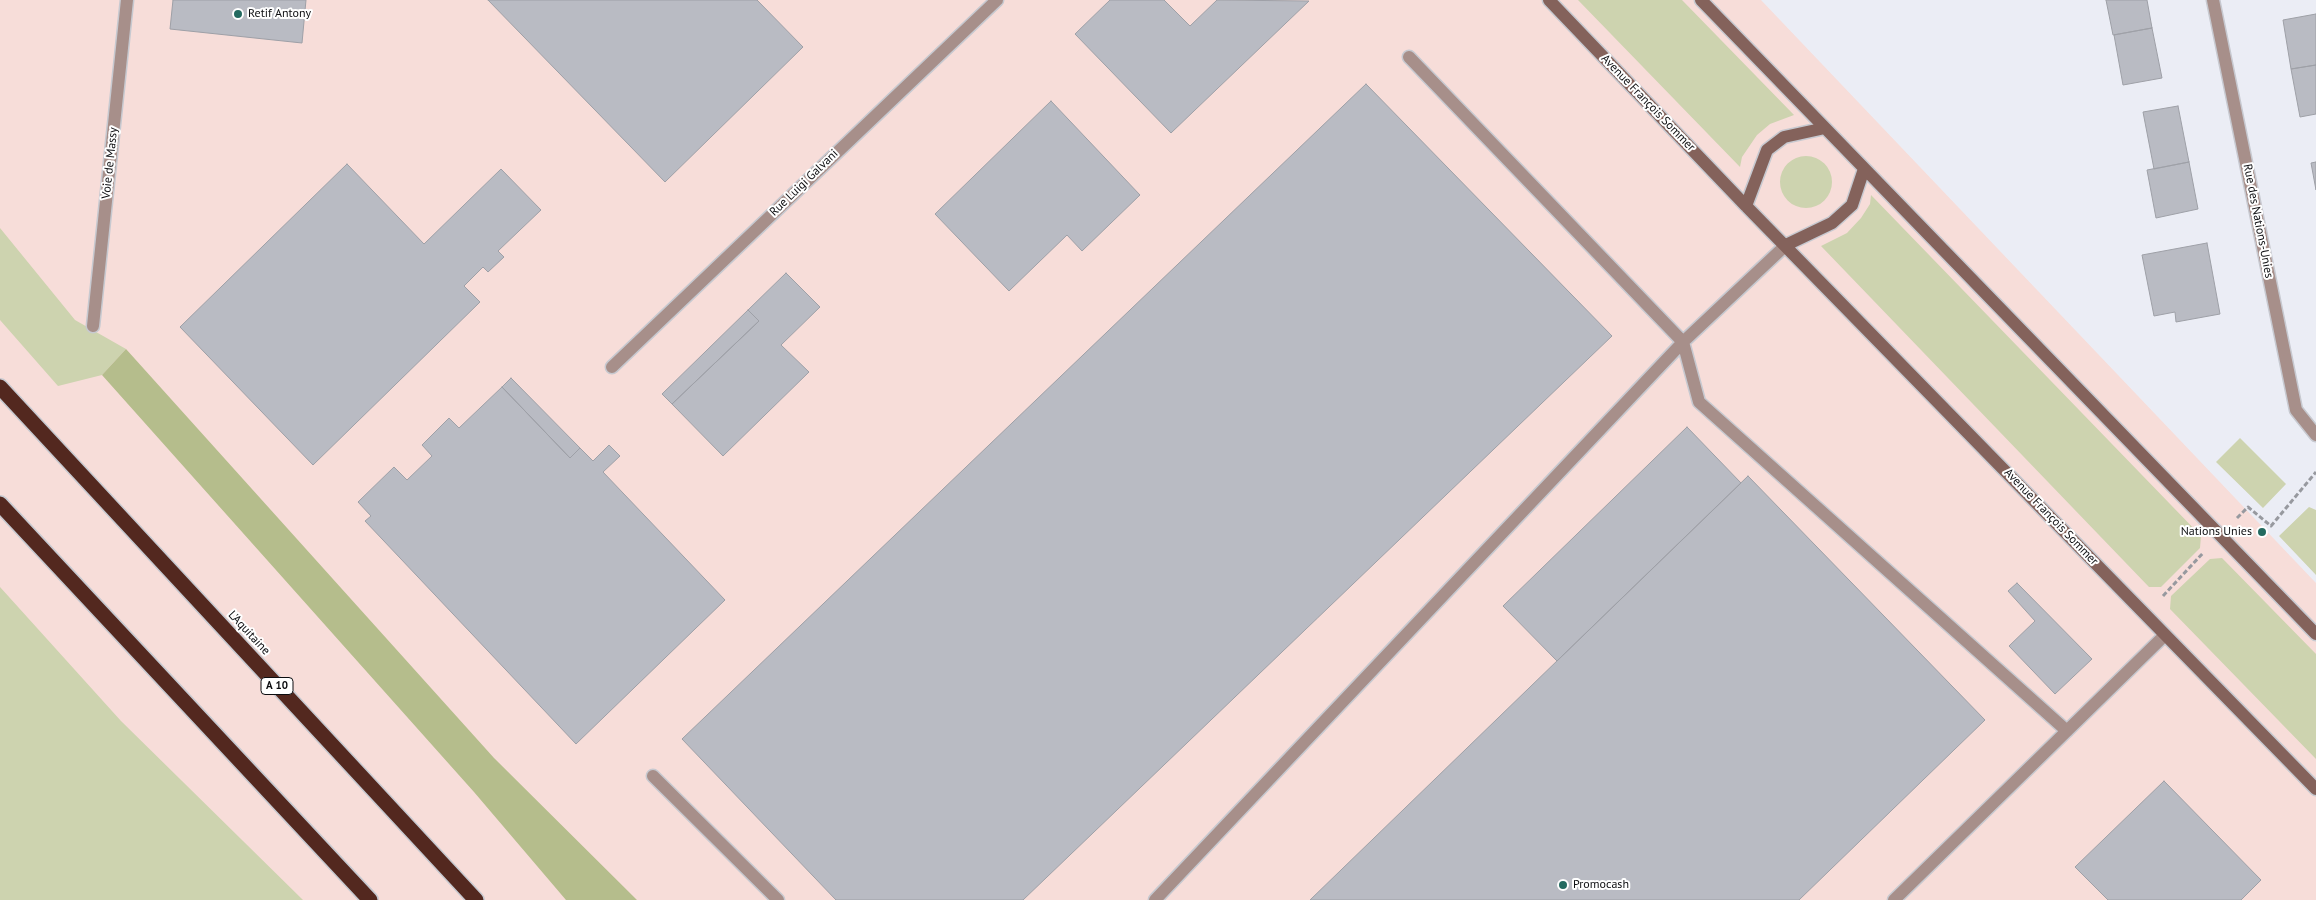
<!DOCTYPE html>
<meta charset="utf-8">
<style>
body{margin:0}
canvas{display:block;background:#ebedf5}
</style>
<canvas width="2316" height="900"></canvas>
<script>
const ctx = document.querySelector('canvas').getContext('2d');
ctx.lineJoin = 'round';
function fill(path, color) {
  ctx.fillStyle = color;
  ctx.fill(path, 'evenodd');
}
function shape(rows) {
  const path = new Path2D();
  for (const r of rows) {
    if (r.length === 3) {
      path.moveTo(r[0] + r[2], r[1]);
      path.arc(r[0], r[1], r[2], 0, 2 * Math.PI);
      continue;
    }
    path.moveTo(r[0], r[1]);
    for (let i = 2; i < r.length; i += 2) path.lineTo(r[i], r[i + 1]);
  }
  return path;
}
function stroke(path, color, width, dash) {
  ctx.strokeStyle = color;
  ctx.lineWidth = width;
  ctx.lineCap = dash ? 'butt' : 'round';
  ctx.setLineDash(dash || []);
  ctx.stroke(path);
}
function drawText(font, color, halo, rows, align = 'center') {
  ctx.font = font + ' "PT Sans",sans-serif';
  ctx.lineWidth = 4;
  ctx.setLineDash([]);
  ctx.textBaseline = 'middle';
  ctx.strokeStyle = halo;
  ctx.fillStyle = color;
  for (const [text, x, y, turn = 0] of rows) {
    ctx.save();
    ctx.translate(x, y);
    ctx.rotate((+turn || 0) * Math.PI / 180);
    ctx.textAlign = isNaN(turn) ? turn : align;
    if (halo) ctx.strokeText(text, 0, 0);
    ctx.fillText(text, 0, 0);
    ctx.restore();
  }
}
fill(shape([
 [0,0,1761,0,2316,583,2316,900,0,900]
]), '#f7ddd9');
fill(shape([
 [1578,0,1682,0,1794,115,1770,124,1757,135,1742,157,1740,167],
 [1806,182,26],
 [1871,195,2201,536,2200,548,2161,587,2149,587,1821,246,1847,233,1861,218,1870,204],
 [0,228,75,320,126,349,102,375,58,386,0,320],
 [2240,438,2286,484,2263,508,2216,462],
 [2309,507,2316,510,2316,575,2279,536],
 [2222,558,2316,654,2316,759,2170,609,2171,596,2210,559],
 [0,587,121,721,303,900,0,900]
]), '#cdd3af');
fill(shape([
 [126,349,494,758,637,900,566,900,474,792,102,375]
]), '#b5bd8c');
const building = shape([
 [173,0,306,0,302,43,170,29,173,0],
 [488,0,757,0,803,47,665,182,488,0],
 [1110,0,1164,0,1190,26,1217,0,1309,1,1171,133,1075,34,1110,0],
 [2106,0,2147,0,2152,28,2113,35,2106,0],
 [2316,14,2316,65,2291,69,2283,20,2316,14],
 [2152,28,2162,78,2123,85,2114,35,2152,28],
 [2316,65,2316,114,2300,117,2291,69,2316,65],
 [1366,84,1612,336,1023,900,836,900,682,739,1366,84],
 [1051,101,1140,195,1082,251,1067,235,1009,291,935,214,1051,101],
 [2178,106,2189,162,2154,169,2143,112,2178,106],
 [2189,162,2198,209,2156,218,2147,170,2189,162],
 [2316,162,2316,190,2311,163,2316,162],
 [347,164,424,244,501,169,541,210,498,251,504,257,488,272,483,267,464,286,480,302,313,465,180,327,347,164],
 [2207,243,2220,314,2176,322,2175,312,2154,316,2142,255,2207,243],
 [786,273,820,307,781,345,809,372,723,456,672,404,759,321,748,310,786,273],
 [748,310,759,321,672,404,662,394,748,310],
 [511,378,580,448,570,458,502,387,511,378],
 [502,387,570,458,580,448,593,461,609,445,620,456,603,472,725,600,576,744,365,521,371,516,358,502,394,467,407,480,432,456,422,445,449,418,459,428,502,387],
 [1687,427,1741,483,1557,661,1503,606,1687,427],
 [1748,476,1985,720,1799,900,1310,900,1748,476],
 [2017,583,2092,659,2055,694,2009,646,2035,621,2008,591,2017,583],
 [2164,781,2261,880,2241,900,2108,900,2075,867,2164,781]
]);
fill(building, '#b9bbc3');
stroke(building, '#9ea0a7', 1);
const lane = shape([
 [1409,57,1683,342,1699,402,2067,731],
 [612,367,997,0],
 [653,776,778,900],
 [1155,900,1683,342,1786,245],
 [1894,900,2165,635]
]);
const street = shape([
 [2213,0,2296,410,2316,435],
 [93,326,127,0]
]);
const secondary = shape([
 [1549,0,1746,206,2316,789],
 [1701,0,2316,634],
 [1746,206,1767,150,1784,137,1825,128],
 [1786,245,1832,223,1852,205,1864,169]
]);
const highway = shape([
 [0,387,476,900],
 [0,504,370,900]
]);
stroke(lane, '#c7c9d0', 15);
stroke(street, '#c7c9d0', 15);
stroke(secondary, '#c7c9d0', 15);
stroke(highway, '#c7c9d0', 18);
stroke(shape([
 [2237,518,2248,507,2271,526,2316,472],
 [2163,596,2203,553]
]), '#97999f', 3, [5, 2.5]);
stroke(lane, '#a78f8a', 12);
stroke(street, '#a78f8a', 12);
stroke(secondary, '#84625b', 12);
stroke(highway, '#53281f', 15);
for (const [x, y, r, color] of [
 [238,14,5,"#236a60"],
 [2262,532,5,"#236a60"],
 [1563,885,5,"#236a60"]
]) {
  const dot = new Path2D();
  dot.arc(x, y, r, 0, 2 * Math.PI);
  ctx.fillStyle = color;
  ctx.fill(dot);
  stroke(dot, '#fff', 2);
}
for (const [x, y, w] of [
 [277,686,32]
]) {
  const box = new Path2D();
  box.roundRect(x - w / 2, y - 8.5, w, 17, 4);
  ctx.fillStyle = '#fff';
  ctx.fill(box);
  stroke(box, '#0c0d10', 1);
}
drawText('bold 11px', '#0c0d10', null, [
 ["A 10",277,686]
]);
drawText('12px', '#0c0d10', '#fff', [
 ["Retif Antony",248,14],
 ["Nations Unies",2252,532,"right"],
 ["Promocash",1573,885]
], 'left');
drawText('12px', '#0c0d10', '#fff', [
 ["Avenue François Sommer",1648,103,46],
 ["Voie de Massy",110,163,-84],
 ["Rue Luigi Galvani",804,183,-44],
 ["Rue des Nations-Unies",2258,221,79],
 ["Avenue François Sommer",2051,517,46],
 ["L'Aquitaine",249,633,47]
]);
</script>
